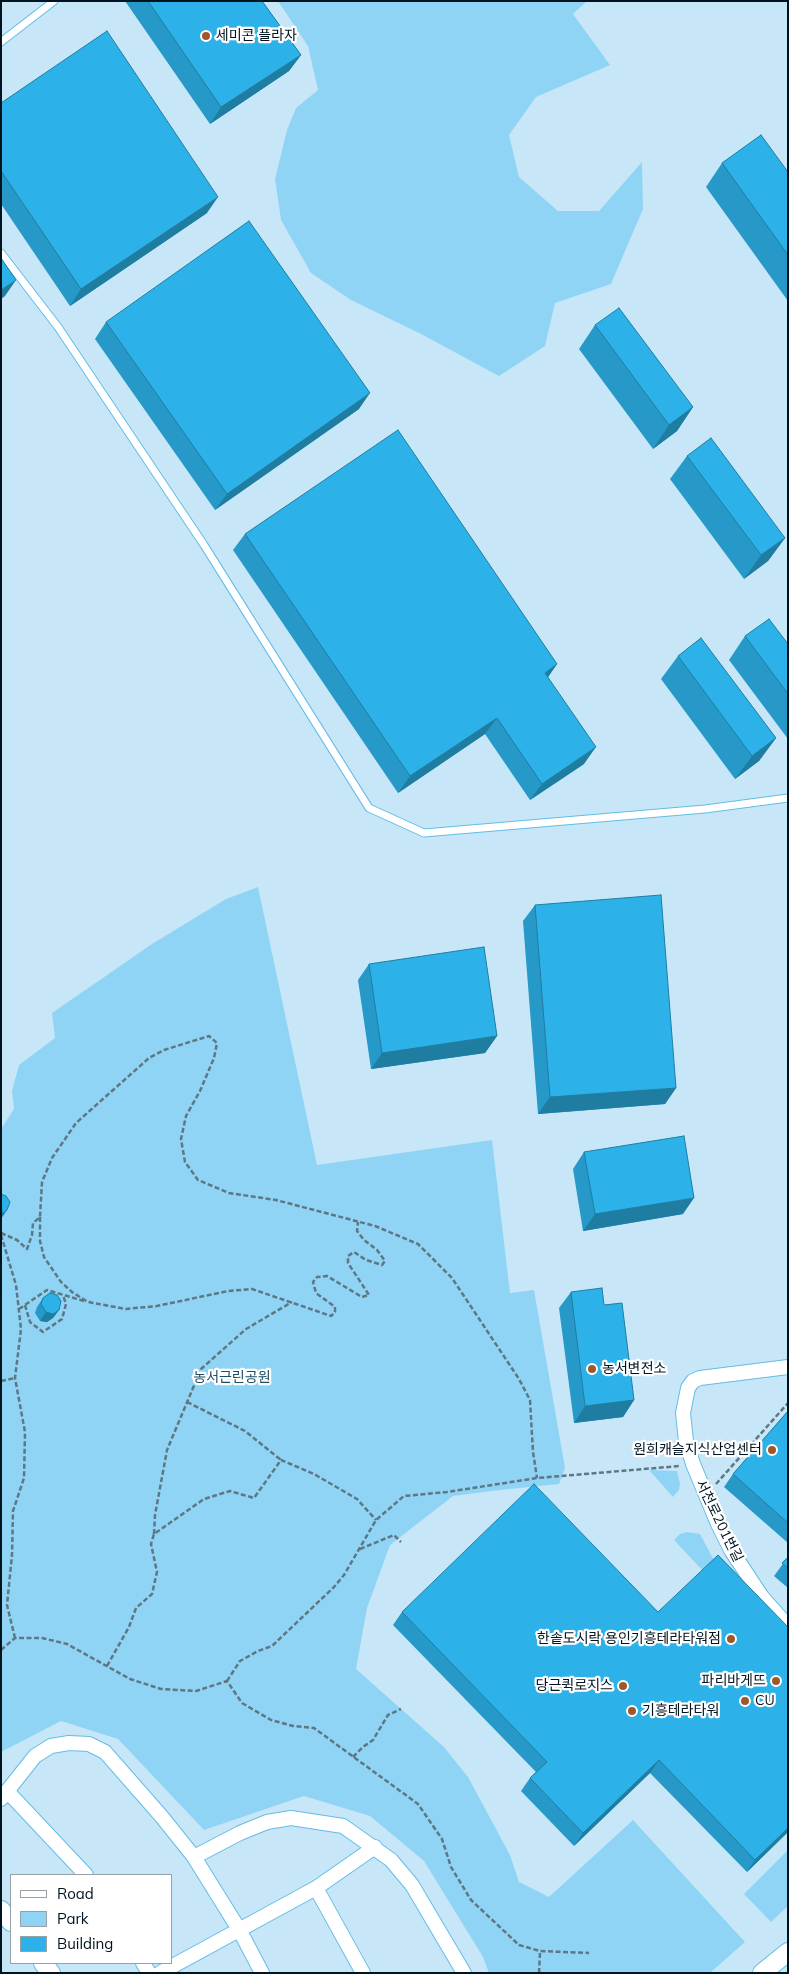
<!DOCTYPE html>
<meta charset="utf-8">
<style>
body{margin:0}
#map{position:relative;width:789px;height:1974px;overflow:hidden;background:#c7e7f8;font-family:Mulish,sans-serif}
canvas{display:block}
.frame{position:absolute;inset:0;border:2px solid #001420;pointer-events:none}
.legend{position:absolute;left:10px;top:1874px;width:162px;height:90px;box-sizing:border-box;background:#fff;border:1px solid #99a1a6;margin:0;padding:6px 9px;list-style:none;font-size:15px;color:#001420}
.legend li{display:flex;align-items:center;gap:10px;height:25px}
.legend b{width:25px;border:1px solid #99a1a6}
</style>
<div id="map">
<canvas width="789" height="1974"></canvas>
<div class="frame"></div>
<ul class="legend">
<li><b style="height:6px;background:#fff"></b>Road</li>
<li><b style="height:14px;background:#90d4f5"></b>Park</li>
<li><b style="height:14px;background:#2cb2e8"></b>Building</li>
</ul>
</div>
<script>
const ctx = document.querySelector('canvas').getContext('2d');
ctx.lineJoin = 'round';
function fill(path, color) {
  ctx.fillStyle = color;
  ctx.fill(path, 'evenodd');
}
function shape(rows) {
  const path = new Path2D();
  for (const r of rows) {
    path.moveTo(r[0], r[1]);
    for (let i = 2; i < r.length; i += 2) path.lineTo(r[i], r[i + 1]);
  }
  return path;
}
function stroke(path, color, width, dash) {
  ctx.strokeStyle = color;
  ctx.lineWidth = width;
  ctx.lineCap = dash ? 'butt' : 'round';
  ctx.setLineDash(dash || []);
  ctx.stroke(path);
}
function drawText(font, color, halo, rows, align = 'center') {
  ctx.font = font + ' Mulish,"Noto Sans KR",sans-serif';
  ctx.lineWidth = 4.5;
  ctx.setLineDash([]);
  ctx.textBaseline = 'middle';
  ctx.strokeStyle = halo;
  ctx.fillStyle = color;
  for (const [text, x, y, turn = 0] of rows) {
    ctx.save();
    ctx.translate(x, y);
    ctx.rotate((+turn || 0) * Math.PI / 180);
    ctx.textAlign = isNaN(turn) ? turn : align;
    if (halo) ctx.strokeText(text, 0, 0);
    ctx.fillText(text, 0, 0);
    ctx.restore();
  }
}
fill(shape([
 [278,1,587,1,573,14,610,65,536,97,509,135,519,177,558,211,599,211,642,162,643,209,611,284,555,303,545,346,499,376,421,334,351,300,311,273,281,220,275,179,287,130,296,108,318,90,308,46],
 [258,887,317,1165,492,1140,510,1293,534,1290,565,1468,559,1484,500,1490,453,1496,390,1545,367,1608,356,1669,444,1747,468,1777,510,1855,519,1882,549,1897,633,1820,745,1942,710,1973,489,1973,483,1957,424,1861,370,1816,304,1796,204,1830,118,1739,61,1721,1,1752,1,1129,14,1109,12,1091,19,1065,55,1038,52,1013,152,944,226,899],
 [649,1470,677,1471,680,1484,679,1490,673,1497],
 [687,1532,700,1534,725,1581,704,1572,674,1540,680,1534],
 [788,1850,788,1906,771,1922,744,1894]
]), '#90d4f5');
const service = shape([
 [1,42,54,1],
 [1,253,58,327,204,545,369,808,424,833,705,809,788,798]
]);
const minor = shape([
 [788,1367,700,1378,693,1381,688,1388,683,1413,686,1441,693,1464,718,1524,731,1550,762,1597,788,1626],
 [8,1792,86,1875],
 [1,1799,35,1756,51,1746,69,1743,89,1744,105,1752,162,1817,194,1857,240,1931,262,1973],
 [194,1857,240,1833,267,1822,291,1818,343,1826,391,1860,412,1885,464,1973],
 [316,1888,363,1973],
 [143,1963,149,1973],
 [160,1973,316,1888,375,1847]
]);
const tertiary = shape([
 [1,1910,11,1922],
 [43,1963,51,1973],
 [762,1973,788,1952]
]);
stroke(service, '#64bce5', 9);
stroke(minor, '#64bce5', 16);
stroke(tertiary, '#64bce5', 20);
stroke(shape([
 [40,1217,40,1241,44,1257,61,1282,72,1292,88,1302,126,1309,157,1306,228,1291,252,1289,331,1316,335,1312,335,1307,316,1293,313,1282,317,1277,327,1276,362,1297,369,1295,348,1263,348,1256,354,1252,366,1260,382,1265,385,1261,377,1250,364,1240,357,1231,358,1222],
 [1,1233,17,1240,27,1249,32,1235,33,1223,40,1217,42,1182,52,1158,76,1123,149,1058,164,1050,209,1036,217,1043,214,1058,200,1091,186,1116,181,1139,185,1162,198,1180,229,1193,276,1200,375,1226,418,1244,452,1278,519,1379,530,1400,533,1452,537,1478],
 [1,1235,16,1285,21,1329,15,1378,25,1432,24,1478,13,1511,12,1555,7,1605,15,1638],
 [25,1305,30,1322,43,1332,62,1319,66,1304,63,1295],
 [19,1309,47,1290,84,1301],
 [1,1381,15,1378],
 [187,1402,245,1431,281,1460],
 [716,1484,788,1403],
 [154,1534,155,1515,167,1450,201,1369,246,1329,292,1302],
 [360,1549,394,1535,401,1542],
 [1,1650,15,1638,42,1638,67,1644,130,1679,161,1689,196,1691,227,1681,242,1703,271,1720,293,1726,314,1728,418,1804,442,1839,451,1867,471,1900,519,1945,540,1951,589,1953],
 [107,1666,129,1627,136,1608,152,1594,157,1572,151,1544,154,1534,204,1499,230,1491,254,1498,281,1460,314,1474,357,1499,376,1520],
 [227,1681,240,1661,258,1651,272,1646,334,1587,344,1575,376,1520,404,1496,447,1492,537,1478,680,1466],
 [353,1757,363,1747,373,1740,388,1715,401,1709],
 [539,1973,540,1952]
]), '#5d7785', 2.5, [5, 2.5]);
stroke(service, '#fff', 7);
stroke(minor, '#fff', 14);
stroke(tertiary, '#fff', 18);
fill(shape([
 [125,1,262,1,301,55,289,71,210,124],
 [1,103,207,213,70,306,1,204],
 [722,163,788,172,788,301,706,187],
 [106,322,359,409,215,510,95,339],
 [595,325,693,407,677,431,653,449,579,349],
 [687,456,785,538,768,561,744,579,670,479],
 [245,534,557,664,548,677,584,764,530,800,485,734,398,793,233,550],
 [745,636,788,644,788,739,729,660],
 [678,656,776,738,759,761,735,779,661,679],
 [535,905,676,1088,665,1104,538,1114,523,921],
 [369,964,497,1036,485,1053,371,1069,358,980],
 [584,1152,683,1214,583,1231,573,1169],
 [571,1292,604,1305,634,1400,623,1417,574,1423,559,1308],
 [43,1298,59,1310,53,1318,47,1322,40,1321,35,1313,37,1307],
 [788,1411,788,1543,724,1487,733,1474],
 [788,1557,788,1588,774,1576],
 [402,1612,788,1832,747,1872,650,1773,574,1846,521,1791,530,1778,536,1772,393,1625]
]), '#2699c8');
fill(shape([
 [301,55,289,71,210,124,221,107],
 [218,197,207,213,70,306,81,289],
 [16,280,5,296,1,299,1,290],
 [370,393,359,409,215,510,227,494],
 [693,407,677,431,653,449,669,425],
 [785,538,768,561,744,579,761,555],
 [557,664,546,680,545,673],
 [497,718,485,734,398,793,410,776],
 [776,738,759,761,735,779,752,756],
 [596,747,584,764,530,800,542,784],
 [497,1036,485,1053,371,1069,382,1053],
 [676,1088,665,1104,538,1114,550,1097],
 [694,1198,683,1214,583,1231,595,1214],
 [7,1210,1,1219,1,1214],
 [59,1310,53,1318,47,1322,40,1321,46,1312],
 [634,1400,623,1417,574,1423,585,1406],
 [659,1760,650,1773,574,1846,583,1833],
 [788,1828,788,1832,747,1872,755,1860]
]), '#1f7da2');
const building = shape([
 [148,1,262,1,301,55,221,107,148,1],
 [107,31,218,197,81,289,1,171,1,103,107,31],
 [761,135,788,172,788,255,722,163,761,135],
 [249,221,370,393,227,494,106,322,249,221],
 [1,258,16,280,1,290,1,258],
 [619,308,693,407,669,425,595,325,619,308],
 [398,430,557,664,545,673,596,747,542,784,497,718,410,776,245,534,398,430],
 [711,438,785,538,761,555,687,456,711,438],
 [769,619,788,644,788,694,745,636,769,619],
 [701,638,776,738,752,756,678,656,701,638],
 [661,895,676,1088,550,1097,535,905,661,895],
 [484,947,497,1036,382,1053,369,964,484,947],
 [684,1136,694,1198,595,1214,584,1152,684,1136],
 [1,1194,6,1196,10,1202,7,1210,2,1214,1,1194],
 [602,1288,604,1305,622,1303,634,1400,585,1406,571,1292,602,1288],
 [50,1293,57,1295,61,1301,59,1310,53,1314,46,1312,41,1304,43,1298,50,1293],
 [788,1411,788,1523,733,1474,788,1411],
 [534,1484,658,1612,718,1555,788,1627,788,1828,755,1860,659,1760,583,1833,530,1778,547,1762,402,1612,534,1484],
 [788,1557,788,1568,782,1563,788,1557]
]);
fill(building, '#2cb2e8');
stroke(building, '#1f7da2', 1);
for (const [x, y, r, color] of [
 [206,36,5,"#9d582c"],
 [592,1369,5,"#9d582c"],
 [772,1450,5,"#9d582c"],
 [731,1639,5,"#9d582c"],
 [776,1681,5,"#9d582c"],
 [623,1686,5,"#9d582c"],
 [745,1701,5,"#9d582c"],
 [632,1711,5,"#9d582c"]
]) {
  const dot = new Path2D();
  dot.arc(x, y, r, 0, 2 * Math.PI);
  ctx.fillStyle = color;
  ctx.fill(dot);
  stroke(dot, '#fff', 2);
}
drawText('14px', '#001420', '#fff', [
 ["세미콘 플라자",216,36],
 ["농서변전소",602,1369],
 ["원희캐슬지식산업센터",762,1450,"right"],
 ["한솥도시락 용인기흥테라타워점",721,1639,"right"],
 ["파리바게뜨",766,1681,"right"],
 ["당근퀵로지스",613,1686,"right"],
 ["CU",755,1701],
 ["기흥테라타워",642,1711]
], 'left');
drawText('14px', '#1b4e65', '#fff', [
 ["농서근린공원",232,1378]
]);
drawText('14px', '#001420', '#fff', [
 ["서천로201번길",719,1521,64]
]);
</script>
